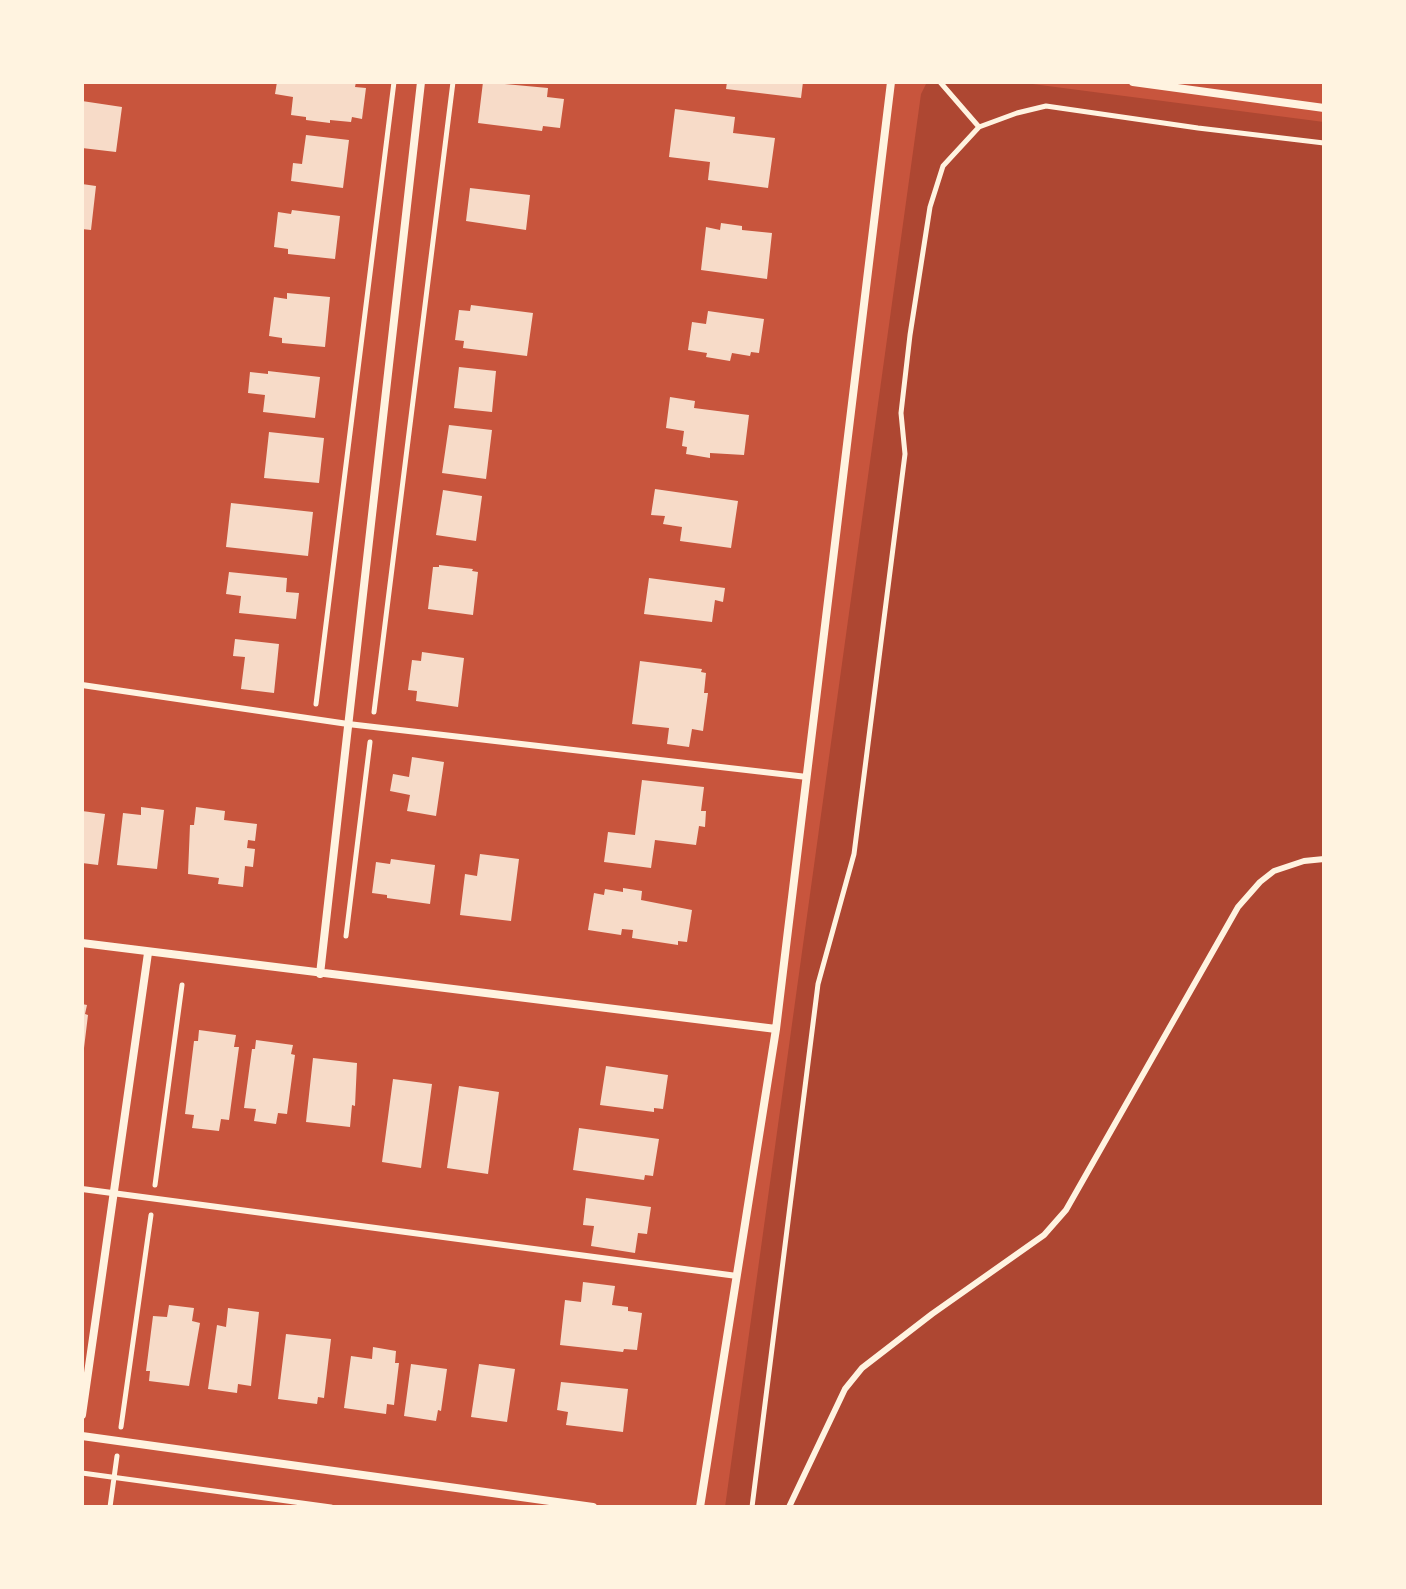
<!DOCTYPE html>
<style>
body{margin:0}
#map{position:relative;width:1406px;height:1589px;overflow:hidden;background:#c8553d;font-family:"Noto Serif",serif}
canvas{display:block}
.frame{position:absolute;inset:0;border:84px solid #fff3e0;pointer-events:none}
</style>
<div id="map">
<canvas width="1406" height="1589"></canvas>
<div class="frame"></div>
</div>
<script>
const ctx = document.querySelector('canvas').getContext('2d');
ctx.lineJoin = 'round';
function fill(path, color) {
  ctx.fillStyle = color;
  ctx.fill(path, 'evenodd');
}
function shape(rows) {
  const path = new Path2D();
  for (const r of rows) {
    path.moveTo(r[0], r[1]);
    for (let i = 2; i < r.length; i += 2) path.lineTo(r[i], r[i + 1]);
  }
  return path;
}
function stroke(path, color, width, dash) {
  ctx.strokeStyle = color;
  ctx.lineWidth = width;
  ctx.lineCap = dash ? 'butt' : 'round';
  ctx.setLineDash(dash || []);
  ctx.stroke(path);
}
fill(shape([
 [927,82,1017,82,1324,122,1324,1507,725,1507,921,94]
]), '#ae4732');
fill(shape([
 [277,82,356,82,355,87,366,88,362,119,352,117,351,122,330,120,330,123,306,120,306,117,291,115,293,97,275,94],
 [483,82,548,88,547,97,564,99,560,128,543,126,542,131,478,123],
 [727,82,803,82,801,98,726,89],
 [82,101,122,107,116,152,82,148],
 [675,109,735,117,733,133,775,138,768,188,708,180,710,162,669,157],
 [306,135,349,140,343,188,291,181,293,163,302,164],
 [82,184,96,186,91,230,82,229],
 [470,188,530,195,526,230,466,221],
 [292,210,340,216,335,259,288,254,288,249,274,247,278,212,291,214],
 [721,223,742,226,742,230,772,233,767,279,701,270,706,227,720,230],
 [287,293,330,297,325,347,282,343,282,338,269,336,274,297,287,299],
 [471,305,533,313,527,356,463,348,464,341,455,340,459,310,470,311],
 [708,311,764,319,759,353,751,352,750,356,732,353,730,361,706,357,707,353,688,350,692,322,706,324],
 [459,367,496,371,492,412,454,408],
 [268,371,320,377,315,418,263,412,265,395,248,393,250,372,268,374],
 [670,397,695,401,694,408,749,415,744,455,710,453,710,458,686,454,687,447,682,446,684,431,666,428],
 [449,425,492,430,486,479,442,473],
 [269,432,324,438,319,483,264,478],
 [655,489,738,501,731,548,680,541,682,527,663,524,665,516,651,515],
 [443,490,482,496,476,541,436,535],
 [231,503,313,512,308,556,226,547],
 [439,565,473,569,472,571,478,572,473,615,428,609,433,567,439,567],
 [229,572,287,578,286,592,299,593,296,619,239,613,241,596,226,594],
 [649,578,725,588,723,602,715,600,712,622,644,614],
 [235,639,279,644,274,693,241,689,245,657,233,656],
 [422,652,464,658,458,707,416,701,417,691,408,690,412,660,421,661],
 [640,661,702,669,701,672,706,673,704,693,708,693,703,731,692,729,689,747,667,744,669,728,632,724],
 [412,757,444,762,436,816,407,811,410,795,390,791,393,774,409,777],
 [642,780,704,787,701,811,706,811,705,827,699,826,696,845,655,840,651,868,604,862,608,832,635,835],
 [141,807,164,810,157,869,117,865,123,813,141,815],
 [196,807,225,811,224,820,257,824,255,841,248,840,247,848,255,849,253,867,245,866,243,887,218,884,219,878,188,874,190,825,194,825],
 [82,811,105,814,98,865,82,863],
 [480,854,519,859,511,921,460,915,465,874,477,876],
 [391,859,435,865,430,904,387,898,387,895,372,893,376,862,390,864],
 [623,888,642,891,641,900,692,910,687,942,678,941,678,945,632,938,633,930,622,929,621,935,588,930,594,893,604,895,605,889,623,892],
 [82,1004,87,1005,85,1014,88,1015,84,1048],
 [199,1030,236,1035,234,1047,239,1047,229,1120,221,1119,219,1131,192,1128,194,1115,185,1114,194,1041,198,1041],
 [256,1040,293,1045,291,1054,295,1055,287,1114,278,1113,276,1124,254,1121,256,1109,244,1108,252,1049,255,1049],
 [313,1058,357,1063,355,1106,352,1105,350,1127,306,1122],
 [606,1066,668,1075,663,1109,654,1108,654,1112,600,1105],
 [393,1079,432,1084,421,1168,382,1162],
 [459,1086,499,1092,488,1174,447,1168],
 [579,1128,659,1139,653,1176,645,1175,644,1180,573,1170],
 [586,1198,651,1207,647,1234,638,1233,635,1253,591,1246,594,1226,583,1225],
 [583,1282,615,1286,612,1305,628,1307,628,1311,642,1313,637,1350,624,1349,623,1352,560,1345,565,1300,581,1302],
 [169,1305,194,1308,192,1321,200,1323,189,1386,149,1381,150,1371,146,1371,153,1316,167,1317],
 [228,1308,259,1312,251,1386,238,1384,237,1393,208,1389,217,1325,226,1327],
 [286,1334,331,1339,324,1398,318,1397,317,1404,278,1399],
 [373,1347,396,1351,395,1363,399,1363,394,1405,387,1404,386,1414,344,1408,351,1356,372,1359],
 [411,1364,447,1369,441,1411,438,1410,436,1421,404,1416],
 [479,1364,515,1369,507,1422,471,1417],
 [561,1382,628,1389,623,1432,566,1425,568,1412,557,1410]
]), '#f7dbc8');
stroke(shape([
 [940,82,979,127],
 [316,704,394,82],
 [374,712,453,82],
 [346,936,370,742],
 [155,1185,182,985],
 [121,1427,151,1215],
 [82,1473,331,1507],
 [110,1507,117,1456],
 [752,1507,818,984,854,854,905,454,901,413,910,335,930,207,943,166,979,127,1017,113,1046,106,1198,128,1324,143]
]), '#fff3e0', 5);
stroke(shape([
 [82,685,348,724,807,777],
 [82,1189,737,1276],
 [789,1507,845,1389,862,1368,932,1314,1044,1235,1066,1210,1238,907,1260,882,1274,871,1304,861,1324,859]
]), '#fff3e0', 6);
stroke(shape([
 [1133,82,1324,108],
 [82,943,776,1029],
 [320,974,421,82],
 [82,1415,148,953],
 [82,1436,593,1507],
 [700,1507,776,1029,891,82]
]), '#fff3e0', 8);
</script>
